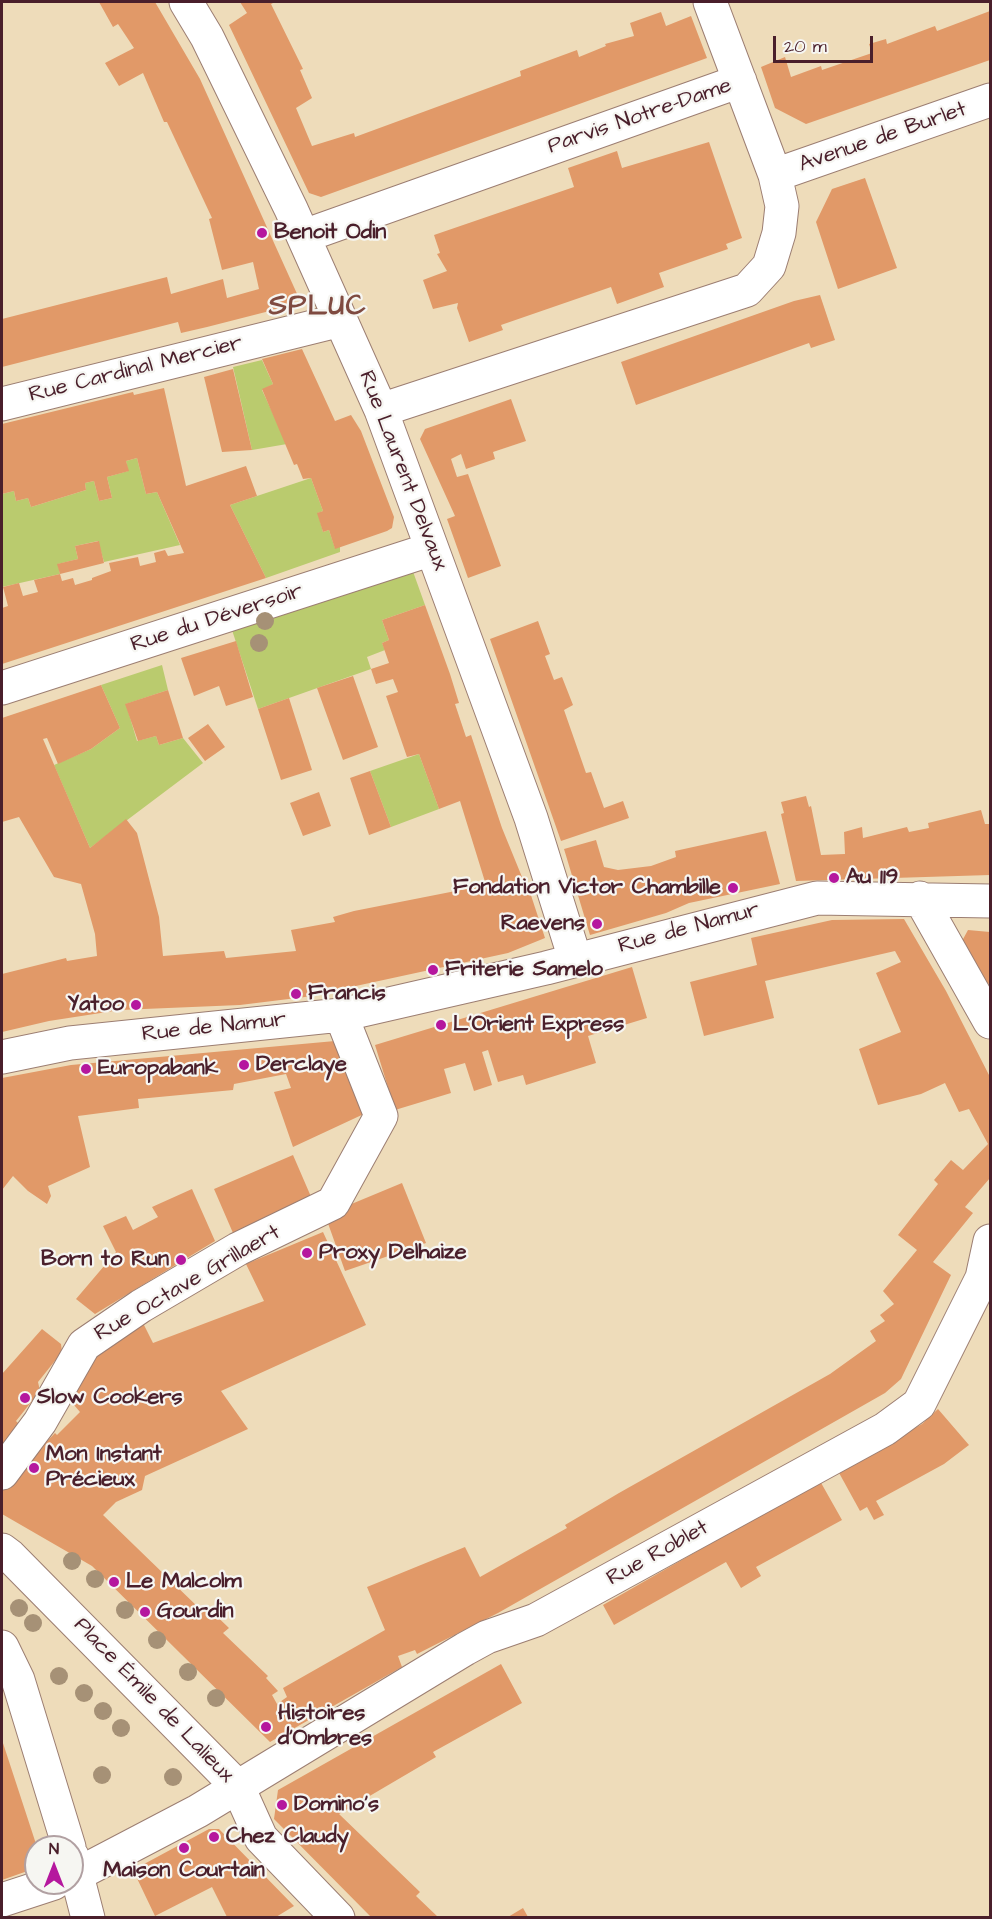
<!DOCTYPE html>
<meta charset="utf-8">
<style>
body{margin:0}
#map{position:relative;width:992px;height:1919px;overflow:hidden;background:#eedcba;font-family:"Architects Daughter",sans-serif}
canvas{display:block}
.frame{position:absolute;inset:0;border:3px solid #4a1f2b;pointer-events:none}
.north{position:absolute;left:24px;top:1835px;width:60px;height:60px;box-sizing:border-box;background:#f6f6f2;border:2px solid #b1a0a2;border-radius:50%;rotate:0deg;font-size:16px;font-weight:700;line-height:24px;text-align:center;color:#4a1f2b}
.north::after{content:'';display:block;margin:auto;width:21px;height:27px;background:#b5179e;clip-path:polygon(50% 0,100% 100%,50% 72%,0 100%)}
.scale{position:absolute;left:773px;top:36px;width:100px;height:27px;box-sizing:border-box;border:3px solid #4a1f2b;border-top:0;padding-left:8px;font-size:18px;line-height:21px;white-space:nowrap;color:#4a1f2b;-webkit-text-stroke:4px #f6f6f2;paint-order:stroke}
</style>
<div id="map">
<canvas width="992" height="1919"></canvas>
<div class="frame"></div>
<div class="north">N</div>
<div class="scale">20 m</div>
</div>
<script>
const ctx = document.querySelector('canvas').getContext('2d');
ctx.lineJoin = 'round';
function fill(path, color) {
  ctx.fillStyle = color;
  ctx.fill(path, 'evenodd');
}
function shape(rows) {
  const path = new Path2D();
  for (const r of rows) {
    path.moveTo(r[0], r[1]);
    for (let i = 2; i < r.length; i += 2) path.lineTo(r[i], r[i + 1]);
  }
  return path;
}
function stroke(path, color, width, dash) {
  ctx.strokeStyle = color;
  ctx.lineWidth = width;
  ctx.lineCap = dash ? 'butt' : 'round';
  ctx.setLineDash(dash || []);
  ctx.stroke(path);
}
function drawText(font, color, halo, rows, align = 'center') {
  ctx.font = font + ' "Architects Daughter",sans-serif';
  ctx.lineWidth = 4.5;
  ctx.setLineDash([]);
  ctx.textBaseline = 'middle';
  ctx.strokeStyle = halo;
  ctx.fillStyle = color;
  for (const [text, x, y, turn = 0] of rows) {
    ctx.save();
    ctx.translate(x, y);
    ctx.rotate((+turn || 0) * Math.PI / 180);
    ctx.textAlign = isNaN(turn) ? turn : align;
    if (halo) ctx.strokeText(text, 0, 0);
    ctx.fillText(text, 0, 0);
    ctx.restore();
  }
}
fill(shape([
 [262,360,273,384,262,390,287,444,252,450,233,367],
 [137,458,146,494,157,492,180,545,104,562,98,541,75,546,78,559,58,564,60,574,2,587,2,494,14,491,16,501,28,498,31,507,86,490,85,483,94,481,99,501,112,498,107,477,128,471,126,461],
 [311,478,323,511,318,513,323,532,329,530,335,548,340,546,340,552,266,578,230,505],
 [411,566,425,605,382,620,389,640,382,643,385,650,367,657,371,669,258,709,231,627],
 [162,665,168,690,126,704,137,741,156,736,159,745,183,738,203,763,90,848,54,765,91,749,120,728,101,685],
 [419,754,439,809,391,827,370,771]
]), '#bacb6e');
fill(shape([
 [99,2,155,2,200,79,298,296,293,305,207,327,181,333,178,322,2,367,2,319,167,277,171,294,223,279,227,298,259,289,253,262,222,270,209,219,212,218,167,122,164,122,143,73,119,86,105,63,134,48,118,24,113,27],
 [240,2,275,2,271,4,303,69,300,70,312,98,296,108,312,146,354,133,355,137,521,76,520,71,577,50,579,57,606,46,605,44,634,36,630,23,661,12,666,26,691,16,707,58,321,197,309,193,229,25,247,13],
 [990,11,990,60,806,124,775,108,761,67,785,57,791,77,821,66,822,70,872,53,869,44,886,39,887,44,935,26,937,31],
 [709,142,742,238,726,244,728,249,659,273,664,287,617,304,611,287,501,325,503,330,469,342,457,308,458,303,433,309,423,280,447,271,437,254,440,253,434,235,574,187,568,168,617,151,622,168],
 [865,178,897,268,838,289,816,222,832,189],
 [820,295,835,340,811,348,809,343,636,405,621,362,794,301],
 [302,349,335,421,351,415,361,431,394,517,392,528,387,531,335,549,329,530,323,532,317,513,323,511,311,478,303,479,297,464,294,465,262,389,273,384,262,359],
 [233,369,252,450,222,452,204,377],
 [164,388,186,486,246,466,257,496,230,505,266,578,2,664,2,608,8,606,3,587,19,583,23,596,38,592,34,580,60,574,57,564,78,559,75,546,99,541,104,563,60,574,62,581,73,578,75,585,92,580,92,578,111,571,109,563,138,557,140,566,156,562,154,553,165,550,168,556,184,553,157,492,146,494,137,458,126,461,129,471,107,477,112,498,99,501,94,481,85,483,86,490,31,507,28,498,16,501,14,491,2,494,2,424,133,392,134,395],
 [511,399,526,441,493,452,495,459,466,469,461,454,451,459,457,477,468,474,501,566,468,578,447,519,455,516,420,439,425,429],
 [425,605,450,674,459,703,455,704,466,737,471,735,502,828,522,877,525,877,545,938,508,953,305,997,240,1005,120,1010,49,1021,2,1032,2,974,66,958,67,961,97,956,95,934,81,884,54,877,19,817,2,822,2,718,101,685,120,728,91,749,58,764,47,738,43,739,90,848,126,819,137,833,159,917,163,956,224,951,226,958,296,951,291,930,335,922,333,917,354,911,486,885,460,801,439,809,419,754,407,757,386,696,398,692,393,679,376,684,371,669,389,663,382,643,389,640,382,620],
 [538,621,550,654,545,656,554,680,562,677,573,705,564,710,586,773,591,772,604,808,623,801,629,818,561,841,490,639],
 [236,641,253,697,226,706,219,686,194,696,181,658],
 [353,676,378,747,343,760,317,688],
 [168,690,183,738,159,745,156,736,138,741,125,704],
 [289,698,312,770,281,780,258,709],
 [208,724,225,747,205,761,188,738],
 [370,771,391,827,369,835,350,778],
 [319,792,331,826,303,836,290,803],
 [806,796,809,807,811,806,821,855,845,854,844,832,862,827,863,838,907,827,909,832,929,828,928,823,981,810,985,824,990,824,990,875,796,881,781,814,784,813,781,802],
 [766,831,780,884,689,903,666,913,590,935,564,849,596,840,604,867,618,870,651,866,676,857,675,851],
 [904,919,946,991,990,1077,990,1178,965,1207,973,1213,933,1262,951,1275,901,1379,885,1393,498,1613,417,1654,415,1650,398,1656,402,1667,270,1742,92,1566,2,1514,2,1488,55,1433,57,1435,80,1412,68,1398,91,1347,139,1315,153,1343,264,1301,246,1264,323,1232,366,1325,221,1391,248,1429,145,1476,142,1490,116,1502,103,1515,200,1609,205,1605,229,1628,223,1633,268,1676,266,1678,278,1691,272,1695,277,1704,287,1697,283,1688,385,1630,367,1587,465,1547,480,1577,567,1528,565,1525,619,1493,830,1374,876,1341,870,1331,885,1321,880,1315,894,1304,883,1291,917,1250,898,1235,938,1184,934,1180,951,1160,963,1170,988,1144,969,1109,959,1112,945,1083,921,1094,878,1105,859,1049,901,1032,876,973,901,962,895,951,765,981,774,1018,704,1036,690,982,757,965,751,938,832,920],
 [968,930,990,932,990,984,984,983,962,941],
 [632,967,647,1018,588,1036,596,1063,526,1085,523,1075,498,1082,488,1050,482,1052,492,1085,474,1091,465,1063,444,1069,451,1093,395,1110,375,1045],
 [335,1041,366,1113,293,1147,274,1092,291,1088,286,1074,234,1084,233,1090,138,1099,139,1108,78,1116,90,1167,48,1186,51,1196,47,1204,28,1191,13,1176,2,1190,2,1078,71,1065],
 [293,1155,312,1199,233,1233,214,1189],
 [402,1183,426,1243,345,1271,325,1215],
 [192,1189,215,1241,95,1314,76,1299,116,1252,103,1226,126,1216,133,1230,158,1217,152,1207],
 [42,1329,61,1344,62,1352,38,1382,40,1391,16,1421,20,1425,2,1455,2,1374],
 [938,1409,969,1445,944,1464,876,1501,884,1515,874,1520,867,1507,860,1511,838,1471,922,1424],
 [820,1481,842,1520,756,1567,761,1576,741,1588,726,1562,614,1625,603,1605],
 [501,1664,522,1703,433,1752,436,1757,339,1814,420,1892,416,1896,438,1917,371,1917,274,1819,278,1790],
 [2,1740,37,1847,36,1868,2,1880],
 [209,1829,219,1829,294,1906,276,1917,227,1917,212,1887,155,1916,133,1870],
 [523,1908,528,1917,508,1917]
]), '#e19968');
const minor = shape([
 [186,2,207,37,291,209,381,410,531,818,575,959],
 [775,175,990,100],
 [304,236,740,81],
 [2,404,341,320],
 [381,410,747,290,769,266,779,233,782,206,775,175,710,2],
 [2,688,432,549],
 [920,898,990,1022],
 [2,1057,70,1043,341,1015,546,968,817,898,990,901],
 [2,1473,40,1422,84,1345,141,1306,238,1249,333,1203,381,1116,341,1015],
 [2,1550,10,1556,238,1787,261,1838,338,1918],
 [72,1877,198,1811,465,1649,487,1637,536,1620,885,1429,919,1404,982,1278,990,1241],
 [2,1900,54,1883]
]);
const major = shape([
 [2,1647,18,1680,69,1847],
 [72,1856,88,1918]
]);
stroke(minor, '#9c7e72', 35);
stroke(major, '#9c7e72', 35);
stroke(minor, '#fff', 33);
stroke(major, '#fff', 33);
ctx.fillStyle = '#a69176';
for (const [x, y] of [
 [265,621],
 [259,643],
 [72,1561],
 [95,1579],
 [19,1608],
 [125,1610],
 [33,1623],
 [157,1640],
 [188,1672],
 [59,1676],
 [84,1693],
 [216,1698],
 [103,1711],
 [121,1728],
 [102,1775],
 [173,1777]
]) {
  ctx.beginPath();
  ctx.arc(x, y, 9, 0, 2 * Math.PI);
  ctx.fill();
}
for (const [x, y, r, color] of [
 [262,233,6,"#b5179e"],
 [834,878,6,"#b5179e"],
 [733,888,6,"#b5179e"],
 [597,924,6,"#b5179e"],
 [433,970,6,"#b5179e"],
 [296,994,6,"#b5179e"],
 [136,1005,6,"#b5179e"],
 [441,1025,6,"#b5179e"],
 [244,1065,6,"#b5179e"],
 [86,1069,6,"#b5179e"],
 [307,1253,6,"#b5179e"],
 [181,1260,6,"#b5179e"],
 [25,1398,6,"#b5179e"],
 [34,1468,6,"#b5179e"],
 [114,1582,6,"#b5179e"],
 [145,1612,6,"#b5179e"],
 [266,1727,6,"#b5179e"],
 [282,1805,6,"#b5179e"],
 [214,1837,6,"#b5179e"],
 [184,1848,6,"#b5179e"]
]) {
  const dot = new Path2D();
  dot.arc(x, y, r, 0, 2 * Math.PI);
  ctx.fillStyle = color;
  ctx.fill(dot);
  stroke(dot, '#f6f6f2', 2);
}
drawText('22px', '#4a1f2b', '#f6f6f2', [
 ["Parvis Notre-Dame",640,117,-19],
 ["Avenue de Burlet",883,138,-19],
 ["Rue Cardinal Mercier",136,370,-14],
 ["Rue Laurent Delvaux",402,471,69],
 ["Rue du Déversoir",217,619,-18],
 ["Rue de Namur",689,929,-15],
 ["Rue de Namur",214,1028,-6],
 ["Rue Octave Grillaert",188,1284,-30],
 ["Rue Roblet",658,1554,-29],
 ["Place Émile de Lalieux",153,1701,46]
]);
drawText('bold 22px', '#4a1f2b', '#f6f6f2', [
 ["Benoit Odin",274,233],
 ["Au 119",846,878],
 ["Fondation Victor Chambille",721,888,"right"],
 ["Raevens",585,924,"right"],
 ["Friterie Samelo",445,970],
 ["Francis",308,994],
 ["Yatoo",124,1005,"right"],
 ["L'Orient Express",453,1025],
 ["Derclaye",256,1065],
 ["Europabank",98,1069],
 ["Proxy Delhaize",319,1253],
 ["Born to Run",169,1260,"right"],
 ["Slow Cookers",37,1398],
 ["Mon Instant",46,1455],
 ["Précieux",46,1480],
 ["Le Malcolm",126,1582],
 ["Gourdin",157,1612],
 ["Histoires",278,1714],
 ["d'Ombres",278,1739],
 ["Domino's",294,1805],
 ["Chez Claudy",226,1837],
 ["Maison Courtain",184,1871,"center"]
], 'left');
ctx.letterSpacing = '1.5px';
drawText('bold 28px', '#7f4a40', '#f6f6f2', [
 ["SPLUC",318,308]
]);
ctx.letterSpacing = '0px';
</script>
